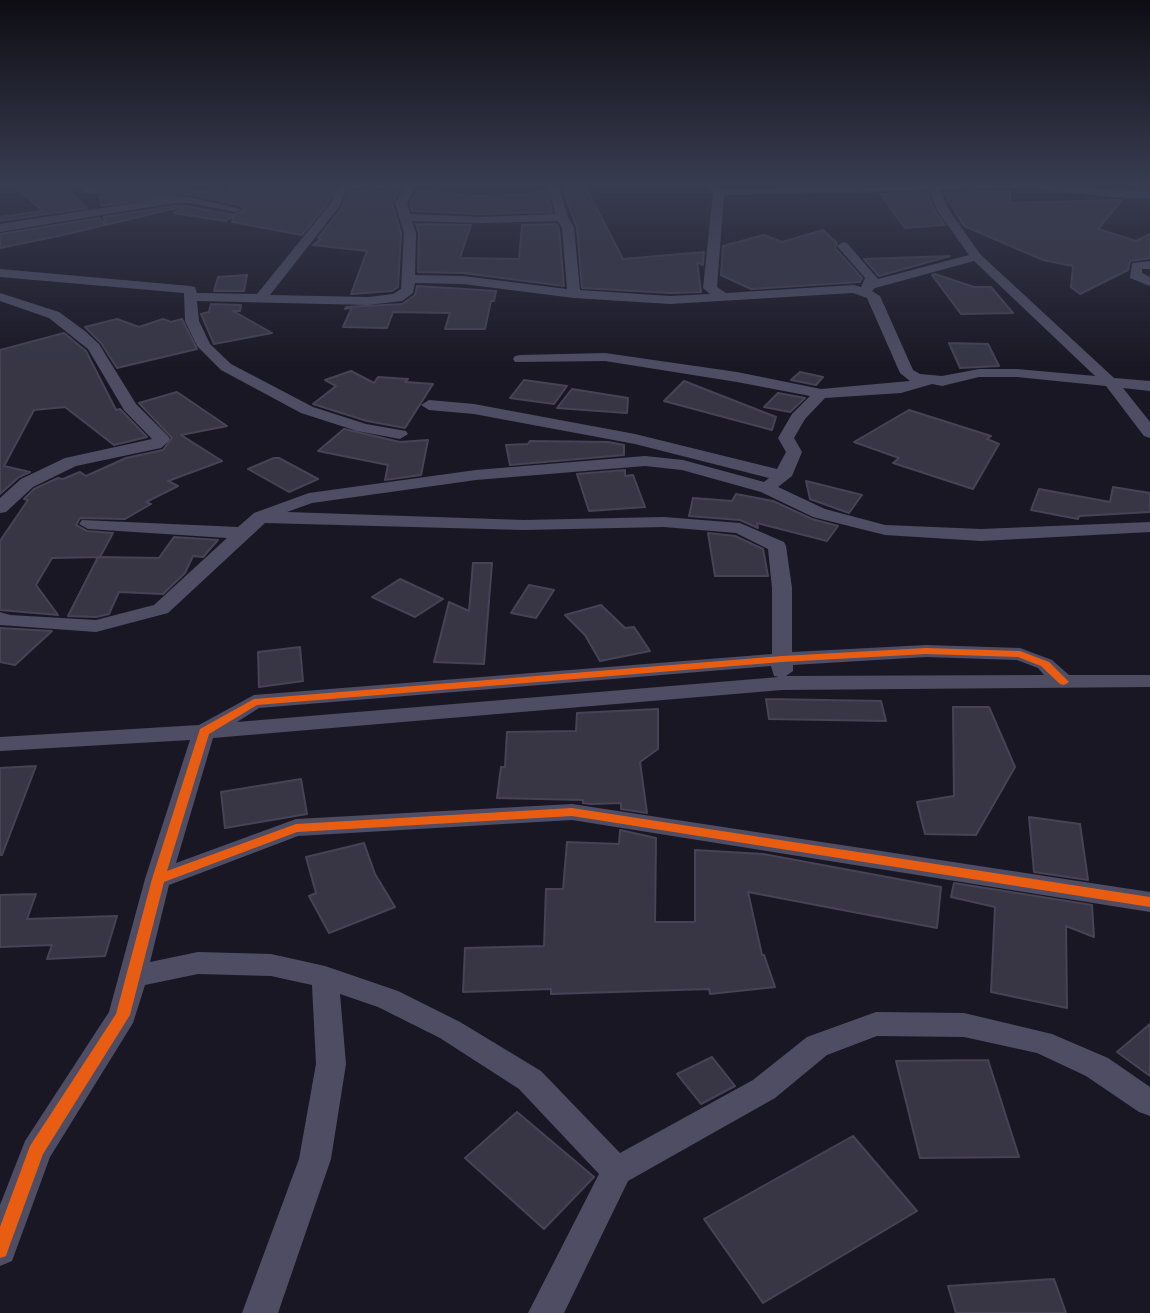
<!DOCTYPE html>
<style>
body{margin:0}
canvas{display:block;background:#1a1724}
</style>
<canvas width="1150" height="1313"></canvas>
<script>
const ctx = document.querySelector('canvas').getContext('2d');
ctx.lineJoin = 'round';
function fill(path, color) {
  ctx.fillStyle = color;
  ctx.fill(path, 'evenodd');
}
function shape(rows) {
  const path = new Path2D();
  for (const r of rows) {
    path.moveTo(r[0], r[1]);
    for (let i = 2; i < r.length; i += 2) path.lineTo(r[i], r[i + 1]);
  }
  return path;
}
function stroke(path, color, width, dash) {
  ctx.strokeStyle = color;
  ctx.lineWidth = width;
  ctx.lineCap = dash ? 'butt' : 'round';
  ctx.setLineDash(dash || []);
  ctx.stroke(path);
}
const building = shape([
 [11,184,53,184,61,189,66,188,87,208,0,221,0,217,43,211,11,184],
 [98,184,183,184,183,189,230,193,230,184,338,184,328,203,302,235,232,222,234,216,226,221,174,213,186,206,234,215,244,210,242,206,190,194,102,206,100,196,104,192,98,184],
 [584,184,623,259,704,252,703,265,697,262,701,292,670,293,582,288,577,228,562,187,584,184],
 [362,190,398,192,392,204,401,233,398,287,392,291,351,294,367,251,313,245,321,239,318,238,341,209,349,192,362,190],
 [417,190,478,196,526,194,547,190,552,212,481,214,412,211,410,203,417,190],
 [1010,191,1010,203,1122,200,1098,229,1136,241,1150,234,1150,258,1130,261,1128,270,1080,294,1071,287,1073,266,1043,260,964,226,944,193,1010,191],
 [927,193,935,211,945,225,905,228,880,194,927,193],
 [174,206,185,206,63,235,0,248,0,234,99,218,105,224,104,217,174,206],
 [416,224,471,225,460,258,519,259,522,225,556,224,559,229,564,286,463,273,418,272,419,233,416,224],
 [823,230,837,243,835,248,862,278,860,282,751,289,721,275,723,246,764,235,782,242,823,230],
 [950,256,879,276,864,259,950,256],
 [935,274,974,287,991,287,1013,313,961,314,932,275,935,274],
 [247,275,244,291,214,291,218,277,247,275],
 [417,286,496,291,494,301,491,301,485,329,445,329,450,313,393,312,387,328,343,327,352,307,345,309,346,307,402,304,415,295,417,286],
 [211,304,241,305,240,311,233,311,272,333,214,344,201,314,209,312,211,304],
 [117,319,139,327,163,319,171,322,182,319,197,349,117,368,101,343,85,327,117,319],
 [64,333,86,351,116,410,120,409,147,437,114,445,65,407,34,410,4,466,30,472,19,477,0,494,0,350,64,333],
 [949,343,988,344,999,366,960,368,949,343],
 [351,371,374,383,378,377,408,379,405,382,433,384,405,428,367,421,313,404,336,386,325,380,351,371],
 [800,372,823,377,816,385,791,380,800,372],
 [524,380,567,386,554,404,510,398,524,380],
 [684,381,776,417,772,430,664,401,684,381],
 [572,389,628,398,627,413,557,408,572,389],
 [177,392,227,426,181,435,222,461,168,481,178,486,146,502,151,504,125,519,80,518,76,525,87,531,113,533,100,557,52,558,36,585,58,615,0,610,0,541,28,500,24,499,34,489,58,478,63,479,80,472,86,476,126,458,163,450,172,438,139,403,177,392],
 [778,393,805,398,790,412,764,407,778,393],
 [909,410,991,436,987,439,999,444,973,489,893,463,899,458,854,442,909,410],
 [344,429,400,442,428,440,421,475,385,480,388,465,318,451,344,429],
 [530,441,608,442,624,445,624,455,510,465,506,445,528,444,530,441],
 [274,458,279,458,318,479,289,492,248,469,274,458],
 [625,470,625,476,633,475,645,507,589,511,577,474,625,470],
 [806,481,862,495,849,513,810,499,806,481],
 [1113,487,1150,493,1150,512,1079,516,1078,519,1031,510,1039,489,1110,502,1113,487],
 [736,494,773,501,812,519,838,526,827,541,757,523,758,528,740,520,689,516,693,498,732,501,736,494],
 [708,533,735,536,763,549,768,576,715,576,708,533],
 [174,537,218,540,203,557,193,556,185,573,163,594,119,592,109,614,96,617,68,616,98,557,159,558,174,537],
 [473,563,492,563,484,664,434,662,449,602,469,611,473,563],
 [400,579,443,599,415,617,372,597,400,579],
 [529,585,554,590,536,618,511,613,529,585],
 [601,605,625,628,634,627,650,651,600,661,585,635,565,615,601,605],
 [0,628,52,631,15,665,0,662,0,628],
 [300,647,303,681,259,687,258,652,300,647],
 [766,699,881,701,886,721,769,719,766,699],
 [953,707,989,707,1015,767,976,835,925,834,917,802,954,796,953,707],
 [658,709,658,749,640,762,647,813,621,809,621,803,592,804,583,803,583,800,497,798,501,767,505,767,507,732,576,731,577,713,658,709],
 [36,766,2,855,0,855,0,768,36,766],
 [301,779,307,814,225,828,221,792,301,779],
 [1029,817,1080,824,1088,880,1034,872,1029,817],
 [620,830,656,838,655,922,695,922,695,850,763,854,941,887,937,928,748,892,762,955,764,955,775,987,710,994,709,989,551,994,551,989,463,992,465,948,544,946,546,889,563,889,567,842,619,844,620,830],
 [364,843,375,874,395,907,329,933,309,896,316,893,306,857,364,843],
 [954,883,1092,905,1094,937,1066,926,1067,1008,991,992,995,907,951,897,954,883],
 [36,894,27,919,117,916,105,956,47,959,52,945,0,947,0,895,36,894],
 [1150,1024,1150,1076,1117,1052,1150,1024],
 [712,1057,735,1086,701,1104,677,1074,712,1057],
 [988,1060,1019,1157,920,1158,896,1061,988,1060],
 [517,1112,594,1177,544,1229,465,1158,517,1112],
 [853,1136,917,1211,763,1303,704,1219,853,1136],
 [1054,1279,1066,1313,956,1313,948,1286,1054,1279]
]);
fill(building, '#383645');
stroke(building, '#474256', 2);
fill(shape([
 [74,184,87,184,101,193,91,195,74,184],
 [343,184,417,184,407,203,410,214,481,217,555,214,548,184,558,184,568,217,574,228,580,290,670,296,710,294,703,288,713,193,705,184,716,184,722,189,1041,184,1150,192,1150,198,1125,198,1019,188,940,190,949,210,980,254,1114,378,1150,381,1150,391,1123,388,1150,422,1150,438,1144,436,1106,386,1017,377,979,377,942,386,932,384,901,393,825,398,805,419,794,438,802,452,792,476,778,487,825,509,885,525,981,529,1150,522,1150,532,981,541,885,535,813,517,761,492,682,470,645,466,476,480,312,503,287,512,524,520,664,517,740,523,784,542,786,546,792,588,792,652,926,645,1020,648,1052,660,1069,675,1150,675,1150,687,782,690,213,738,176,863,296,819,572,804,1150,892,1150,912,572,820,298,836,169,885,150,962,198,952,271,954,325,966,398,991,460,1022,541,1071,620,1153,753,1080,807,1037,876,1012,964,1013,1052,1034,1108,1058,1150,1087,1150,1116,1139,1112,1086,1076,1037,1053,964,1037,877,1036,827,1055,775,1098,628,1181,564,1313,528,1313,599,1174,519,1089,440,1038,378,1007,340,994,346,1064,331,1159,278,1313,242,1313,299,1159,316,1064,312,985,271,976,198,974,145,985,133,1023,50,1157,12,1261,0,1266,0,1205,25,1141,109,1012,145,879,190,740,0,751,0,737,199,725,254,695,772,654,772,588,768,549,736,533,664,527,524,530,265,523,168,613,96,632,0,625,0,612,10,615,96,620,154,605,227,538,88,529,79,524,82,520,238,527,254,513,309,493,476,470,645,456,683,460,764,482,769,478,635,444,474,414,429,410,421,405,429,400,474,404,635,434,777,469,786,452,778,438,792,414,810,396,737,382,605,361,515,362,513,359,515,356,520,355,605,353,737,372,821,389,910,381,900,373,867,298,853,293,670,304,574,298,463,284,415,283,413,293,402,301,368,305,197,301,199,321,210,344,231,364,313,407,366,424,406,431,408,434,400,439,357,431,301,413,221,370,197,346,185,321,184,293,0,277,0,269,190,286,195,287,197,293,257,294,330,204,338,187,343,184],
 [362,187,403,190,395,203,404,233,401,289,393,294,368,297,270,295,339,207,347,190,362,187],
 [929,190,937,210,969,255,878,279,847,243,843,242,837,246,865,278,861,287,854,285,726,293,717,287,724,195,929,190],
 [412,221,481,223,558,221,562,228,567,289,463,276,415,275,416,233,412,221],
 [974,261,1095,376,1017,369,979,369,942,376,920,374,913,370,880,296,872,291,875,288,974,261],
 [926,657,1017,660,1038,668,1044,675,786,676,793,671,793,665,926,657],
 [771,666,774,676,779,677,237,722,259,708,771,666],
 [174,197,189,197,241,209,235,212,189,203,174,203,0,232,0,224,174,197],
 [1150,261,1150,269,1142,269,1142,273,1150,277,1150,286,1130,278,1132,263,1150,261],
 [0,293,59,312,85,331,99,344,136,404,168,436,170,439,168,442,161,448,76,466,33,487,6,512,0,513,0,498,21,479,65,458,152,439,124,410,88,349,49,318,0,301,0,293]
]), '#4e4d64');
fill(shape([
 [926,648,1020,651,1049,662,1069,682,1064,685,1060,684,1041,666,1018,657,926,654,782,662,257,705,209,734,167,871,296,824,572,808,1150,897,1150,907,572,816,297,832,164,882,130,1015,43,1154,8,1250,6,1256,0,1258,0,1227,30,1146,116,1014,152,879,200,729,254,699,782,656,926,648]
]), '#e95d12');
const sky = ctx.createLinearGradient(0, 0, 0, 368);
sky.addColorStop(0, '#0e0d14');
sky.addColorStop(0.5, '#383c50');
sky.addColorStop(1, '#383c5000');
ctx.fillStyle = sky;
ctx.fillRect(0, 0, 1150, 368);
</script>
